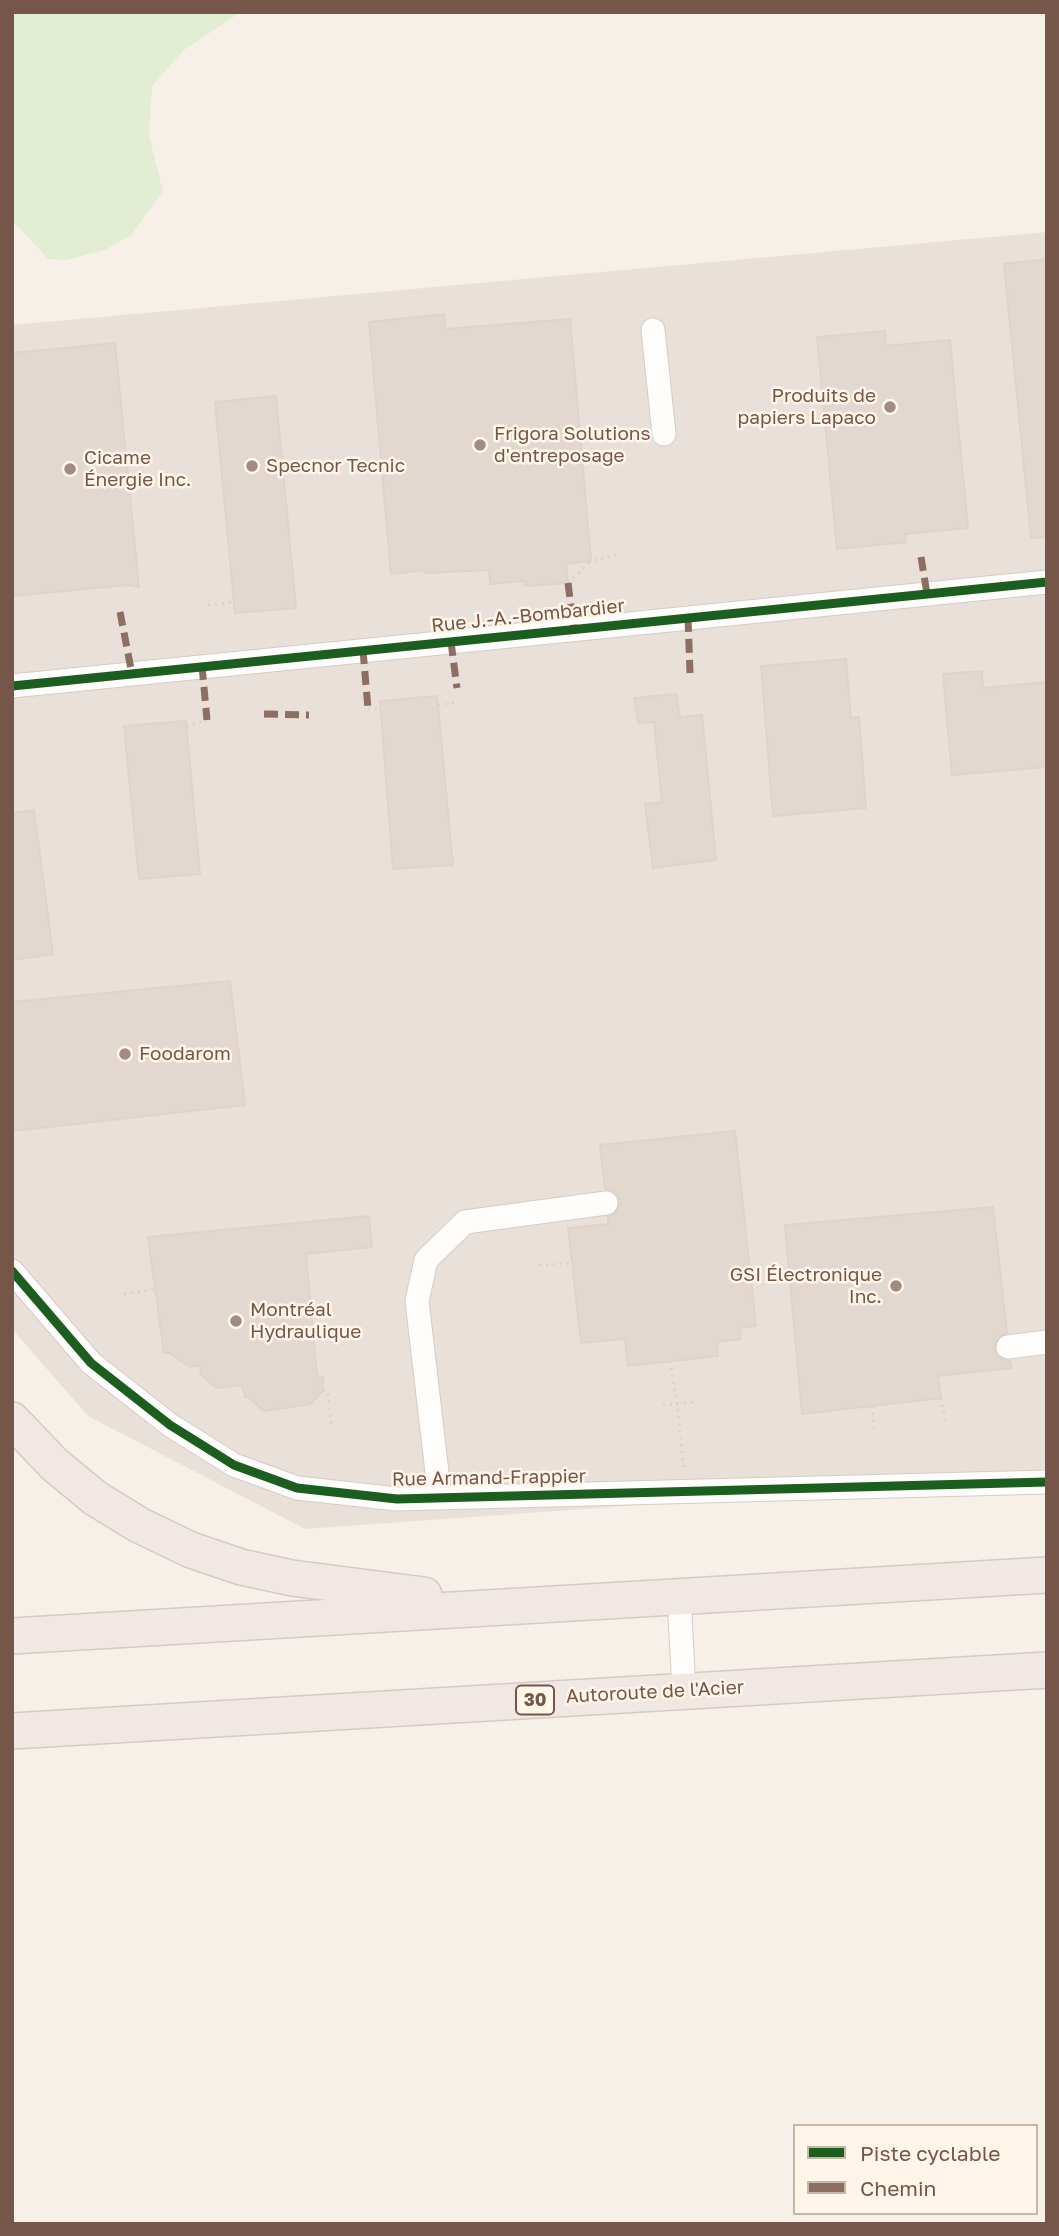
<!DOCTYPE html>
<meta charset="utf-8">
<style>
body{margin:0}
#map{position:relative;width:1059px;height:2236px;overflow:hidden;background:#f6f0e9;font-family:"Golos Text",sans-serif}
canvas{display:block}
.frame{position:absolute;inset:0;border:14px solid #755649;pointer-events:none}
.legend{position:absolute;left:793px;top:2124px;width:245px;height:91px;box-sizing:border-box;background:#fff6e9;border:2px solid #c8b6a9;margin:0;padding:9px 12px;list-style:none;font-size:21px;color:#755649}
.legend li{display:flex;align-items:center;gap:14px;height:35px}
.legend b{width:35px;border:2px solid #c8b6a9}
</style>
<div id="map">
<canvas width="1059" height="2236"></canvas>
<div class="frame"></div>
<ul class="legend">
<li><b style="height:9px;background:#1b5e20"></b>Piste cyclable</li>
<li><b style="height:9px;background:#8d6e63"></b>Chemin</li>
</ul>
</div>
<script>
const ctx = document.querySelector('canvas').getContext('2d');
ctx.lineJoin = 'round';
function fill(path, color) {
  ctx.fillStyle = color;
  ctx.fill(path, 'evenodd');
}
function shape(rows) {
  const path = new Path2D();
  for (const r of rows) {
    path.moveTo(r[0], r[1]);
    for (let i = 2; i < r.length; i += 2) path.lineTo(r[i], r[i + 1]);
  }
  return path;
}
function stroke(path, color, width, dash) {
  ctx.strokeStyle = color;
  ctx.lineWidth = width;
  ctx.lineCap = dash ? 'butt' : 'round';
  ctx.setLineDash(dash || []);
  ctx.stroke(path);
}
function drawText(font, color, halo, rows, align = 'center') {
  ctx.font = font + ' "Golos Text",sans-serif';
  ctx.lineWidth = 5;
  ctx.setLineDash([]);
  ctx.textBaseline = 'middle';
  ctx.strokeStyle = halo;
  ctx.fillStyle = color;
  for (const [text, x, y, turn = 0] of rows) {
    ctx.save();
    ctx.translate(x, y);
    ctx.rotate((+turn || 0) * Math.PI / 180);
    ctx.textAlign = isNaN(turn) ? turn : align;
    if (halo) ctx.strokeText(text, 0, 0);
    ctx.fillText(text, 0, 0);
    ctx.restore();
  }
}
fill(shape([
 [1047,232,1047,1476,305,1529,88,1416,12,1329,12,325]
]), '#e9e0da');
fill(shape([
 [12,12,241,12,184,50,152,86,149,136,163,191,131,235,105,250,66,260,48,259,12,220]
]), '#e3edd4');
const building = shape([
 [1047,259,1047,537,1031,538,1004,264,1047,259],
 [444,314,445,329,570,319,591,561,566,564,568,583,525,586,525,581,490,584,489,570,426,573,426,570,391,574,369,322,444,314],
 [885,331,886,346,950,340,968,528,905,534,906,542,837,549,817,337,885,331],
 [115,343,139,587,128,585,12,596,12,353,115,343],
 [276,396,296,608,235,613,215,402,276,396],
 [846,659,851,718,859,717,866,808,773,816,761,666,846,659],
 [982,671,983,688,1047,682,1047,767,952,775,943,674,982,671],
 [676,694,680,717,702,715,716,860,653,868,645,804,662,802,654,722,638,723,634,698,676,694],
 [437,696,453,865,393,869,380,701,437,696],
 [186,721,200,874,139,879,124,726,186,721],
 [34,810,53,954,12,960,12,813,34,810],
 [230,981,245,1105,12,1131,12,1002,230,981],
 [735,1131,756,1326,739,1328,741,1339,717,1342,718,1356,628,1366,625,1339,581,1343,568,1228,608,1224,608,1217,615,1214,620,1202,617,1194,611,1190,605,1189,600,1145,735,1131],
 [993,1207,1007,1333,999,1336,994,1348,997,1356,1003,1360,1010,1361,1011,1368,938,1376,941,1398,802,1414,785,1225,993,1207],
 [369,1216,372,1247,306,1254,317,1376,323,1377,323,1390,311,1404,264,1411,248,1397,245,1397,242,1385,217,1388,201,1375,200,1365,190,1367,169,1353,164,1353,148,1237,369,1216]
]);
fill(building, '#e3d8d0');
stroke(building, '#dfd3cb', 2);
const minor = shape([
 [653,330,664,434],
 [12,686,1047,582],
 [12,1271,91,1363,170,1425,234,1465,297,1488,397,1499,1047,1482],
 [1008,1347,1047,1342],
 [440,1498,417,1301,426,1260,465,1222,606,1203],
 [679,1597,684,1691]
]);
const highway = shape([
 [12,1420,54,1464,95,1498,139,1525,191,1550,241,1567,292,1578,424,1595],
 [12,1636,1047,1575],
 [12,1731,1047,1670]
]);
stroke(minor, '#d5ccc6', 25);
stroke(highway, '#d5cbc5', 38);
stroke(shape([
 [568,583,591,561,616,555],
 [208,605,234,602],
 [438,705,458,702],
 [368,709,380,708],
 [186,726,207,720],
 [12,1133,15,1131],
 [539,1265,572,1263],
 [124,1294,155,1289],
 [670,1361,677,1404,684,1470],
 [323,1390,328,1392,331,1425],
 [941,1398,945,1420],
 [663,1405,695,1402],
 [872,1406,874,1428]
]), '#dad0cc', 2.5, [2, 5]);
stroke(minor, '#fefdfc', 23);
stroke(highway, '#f1e7e3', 35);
stroke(shape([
 [921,557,927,594],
 [568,583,574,629],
 [120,612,132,674],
 [688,618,690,673],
 [451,642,457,688],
 [363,650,368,709],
 [202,666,207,720],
 [264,714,309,715]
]), '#8d6e63', 7, [14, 7]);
stroke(shape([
 [12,686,1047,582],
 [12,1271,91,1363,170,1425,234,1465,297,1488,397,1499,1047,1482]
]), '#1b5e20', 9);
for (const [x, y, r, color] of [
 [890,407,7,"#a28c81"],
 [480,445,7,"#a28c81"],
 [252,466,7,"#a28c81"],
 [70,469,7,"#a28c81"],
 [125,1054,7,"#a28c81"],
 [896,1286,7,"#a28c81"],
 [236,1321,7,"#a28c81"]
]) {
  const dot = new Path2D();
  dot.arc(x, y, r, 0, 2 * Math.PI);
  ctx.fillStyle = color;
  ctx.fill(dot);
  stroke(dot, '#fff6e9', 2.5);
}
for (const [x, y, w] of [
 [535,1700,38]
]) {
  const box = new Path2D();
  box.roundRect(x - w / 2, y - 14.5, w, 29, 5);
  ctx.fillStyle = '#fff6e9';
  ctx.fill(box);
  stroke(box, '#755649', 2);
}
drawText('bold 18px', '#755649', null, [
 ["30",535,1700]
]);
drawText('19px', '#755649', '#fff6e9', [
 ["Produits de",876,396,"right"],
 ["papiers Lapaco",876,418,"right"],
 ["Frigora Solutions",494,434],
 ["d'entreposage",494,456],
 ["Cicame",84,458],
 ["Énergie Inc.",84,480],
 ["Specnor Tecnic",266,466],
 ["Foodarom",139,1054],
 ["GSI Électronique",882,1275,"right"],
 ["Inc.",882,1297,"right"],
 ["Montréal",250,1310],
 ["Hydraulique",250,1332]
], 'left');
drawText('19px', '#755649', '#fff6e9', [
 ["Rue J.-A.-Bombardier",528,616,-6],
 ["Rue Armand-Frappier",489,1478,-1],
 ["Autoroute de l'Acier",655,1692,-3]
]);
</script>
